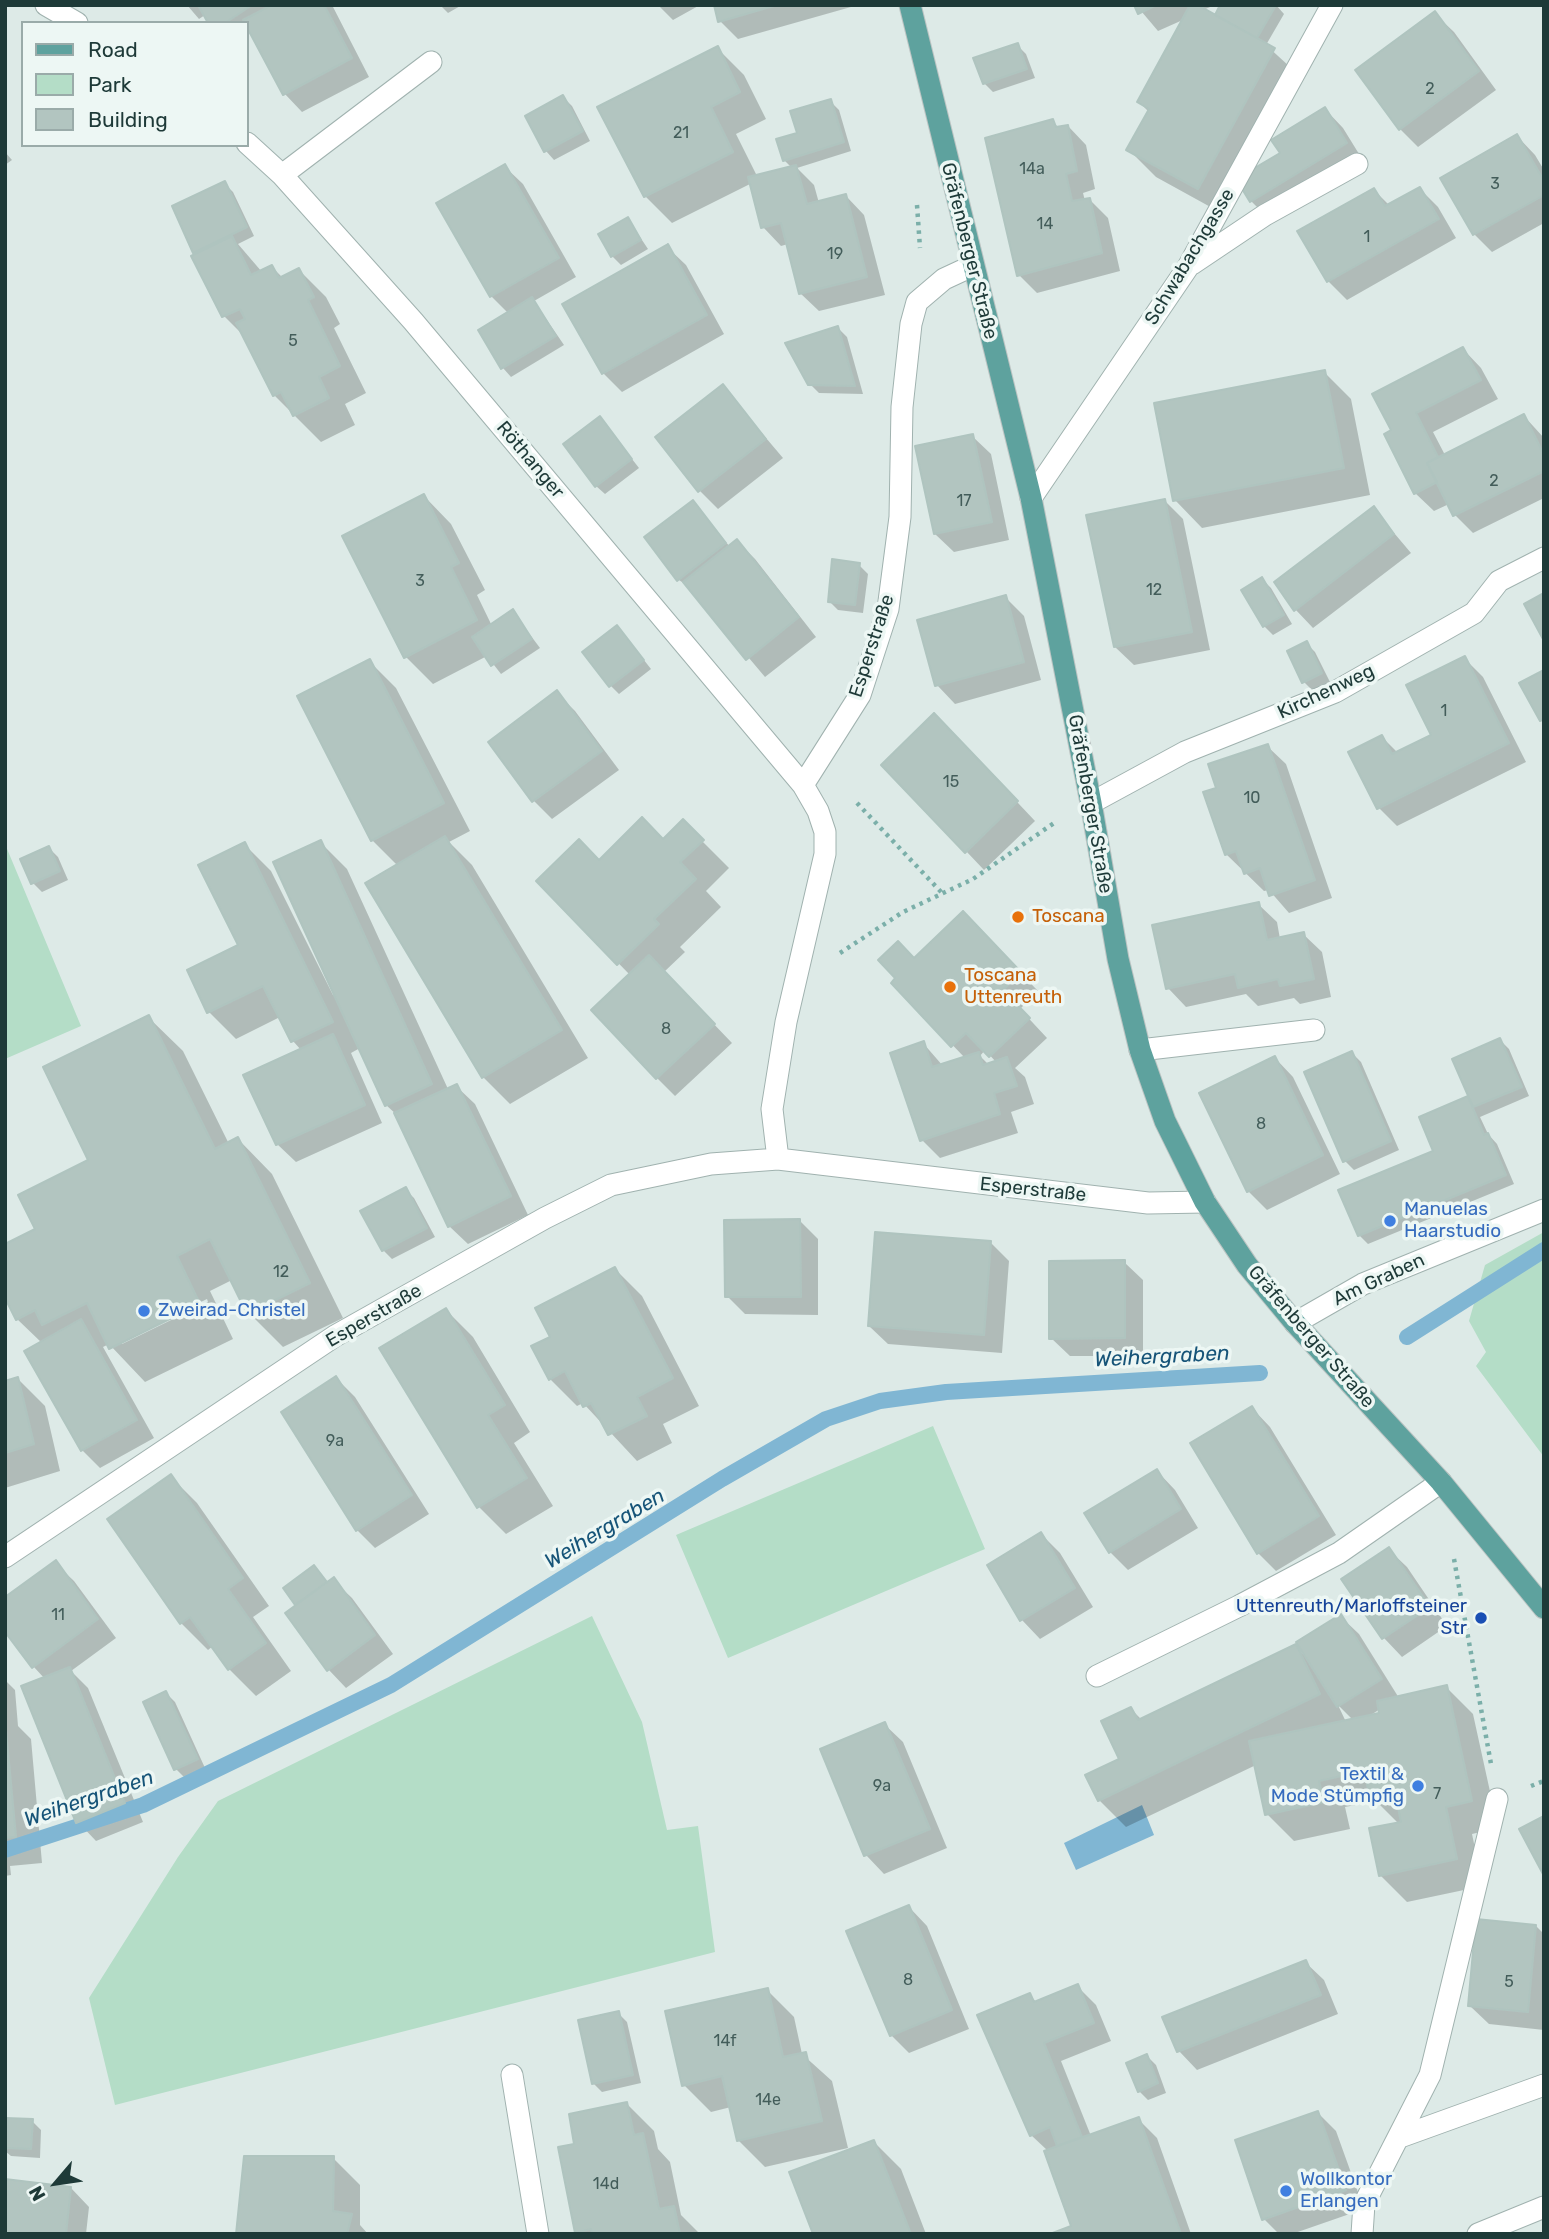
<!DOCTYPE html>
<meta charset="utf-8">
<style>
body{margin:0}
#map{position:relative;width:1549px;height:2239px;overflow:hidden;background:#ddeae7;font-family:Rubik,sans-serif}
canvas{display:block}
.frame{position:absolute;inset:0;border:7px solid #1e3a38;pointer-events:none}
.legend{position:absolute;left:21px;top:21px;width:228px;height:126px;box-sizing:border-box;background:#edf7f4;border:2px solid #9aaba9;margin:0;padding:9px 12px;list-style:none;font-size:21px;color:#1e3a38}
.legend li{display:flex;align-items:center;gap:14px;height:35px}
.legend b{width:35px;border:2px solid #9aaba9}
.north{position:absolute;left:21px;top:2148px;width:70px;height:70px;-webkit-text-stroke:5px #edf7f4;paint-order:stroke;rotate:241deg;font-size:19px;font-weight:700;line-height:28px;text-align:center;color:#1e3a38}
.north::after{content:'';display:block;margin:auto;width:24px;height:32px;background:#1e3a38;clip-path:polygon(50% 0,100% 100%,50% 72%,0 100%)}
</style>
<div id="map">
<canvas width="1549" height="2239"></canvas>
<div class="frame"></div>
<ul class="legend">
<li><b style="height:9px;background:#5ea29e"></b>Road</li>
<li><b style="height:19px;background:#b4ddc7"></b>Park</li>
<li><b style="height:19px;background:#b2c5c0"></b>Building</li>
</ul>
<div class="north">N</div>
</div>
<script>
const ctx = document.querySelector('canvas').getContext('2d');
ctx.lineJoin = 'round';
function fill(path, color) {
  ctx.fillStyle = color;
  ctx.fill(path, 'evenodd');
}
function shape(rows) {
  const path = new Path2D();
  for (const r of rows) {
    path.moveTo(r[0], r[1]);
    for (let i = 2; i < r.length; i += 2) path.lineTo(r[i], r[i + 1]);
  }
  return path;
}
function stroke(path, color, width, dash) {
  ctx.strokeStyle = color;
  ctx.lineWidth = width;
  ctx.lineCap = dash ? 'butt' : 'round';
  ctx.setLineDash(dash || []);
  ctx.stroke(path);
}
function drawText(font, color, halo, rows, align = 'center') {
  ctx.font = font + ' Rubik,sans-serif';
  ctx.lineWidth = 7;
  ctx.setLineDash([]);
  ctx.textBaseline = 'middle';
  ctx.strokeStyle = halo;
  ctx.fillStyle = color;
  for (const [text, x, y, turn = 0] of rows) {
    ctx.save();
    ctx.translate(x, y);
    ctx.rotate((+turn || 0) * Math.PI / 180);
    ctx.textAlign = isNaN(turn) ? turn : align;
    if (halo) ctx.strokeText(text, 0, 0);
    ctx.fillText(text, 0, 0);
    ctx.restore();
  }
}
fill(shape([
 [5,844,81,1026,5,1059],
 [1544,1232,1544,1457,1476,1366,1486,1352,1469,1321,1485,1265],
 [933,1426,985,1549,728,1658,676,1535],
 [592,1616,642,1722,667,1830,698,1826,715,1952,115,2105,89,1998,178,1857,218,1801]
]), '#b4ddc7');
fill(shape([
 [1142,1805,1154,1835,1076,1870,1064,1843]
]), '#80b6d3');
fill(shape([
 [187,5,332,5,369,77,302,112,284,93,247,23,210,23,205,15,199,19],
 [440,5,462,5,448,13],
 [658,5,700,5,673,20],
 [716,5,858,5,738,39,720,21],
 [1136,5,1215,5,1203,10,1215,17,1222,5,1276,5,1284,14,1266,45,1301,77,1247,175,1282,154,1325,109,1343,128,1364,162,1270,220,1251,201,1242,185,1225,215,1156,177,1129,150,1149,112,1139,102,1185,19,1158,31],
 [1435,14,1454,32,1496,90,1418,147,1400,129],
 [1017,45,1026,54,1035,78,993,92,984,83],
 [717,48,744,75,766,119,736,134,757,176,792,168,784,160,799,134,830,101,839,110,851,151,797,168,814,185,819,203,846,196,864,215,885,295,819,311,800,293,788,244,781,246,763,227,752,183,672,223,645,196],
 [563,97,572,106,590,141,554,160,546,151],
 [1052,121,1059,128,1068,126,1086,145,1095,189,1083,193,1085,201,1090,200,1108,218,1120,271,1037,293,1019,275],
 [1517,136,1535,155,1544,170,1544,223,1492,252,1474,234],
 [5,152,12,160,5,165],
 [504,166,523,184,576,277,534,301,564,345,511,377,503,368,508,313,491,296],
 [224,183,233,192,254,236,238,244,262,272,272,267,283,278,299,270,326,297,340,324,334,328,366,393,345,404,355,425,321,442,274,395,246,338,224,316,195,252],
 [1420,189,1438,207,1456,238,1347,300,1328,281,1374,190,1390,206],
 [628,219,648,249,621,265,612,256],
 [667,247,686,265,724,334,622,392,603,373],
 [838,328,847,337,863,394,819,393,810,384],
 [1463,349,1481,368,1498,399,1433,432,1445,455,1524,416,1544,438,1544,498,1473,533,1455,515,1449,504,1434,511,1415,493,1393,431],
 [1324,372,1351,399,1370,495,1202,528,1175,500],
 [722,386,783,458,718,509,699,490],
 [600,418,639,468,605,494,596,486],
 [972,436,991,454,1009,540,954,552,935,534],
 [424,496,451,524,485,590,477,595,492,626,513,612,540,648,501,674,487,656,433,684,406,657],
 [1165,501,1183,519,1210,650,1134,665,1115,647],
 [693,502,730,547,737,541,755,559,816,637,765,677,689,587,679,580],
 [1373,508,1411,553,1313,628,1295,609],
 [859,565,868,574,863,613,838,610,829,601],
 [1262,579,1271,588,1292,624,1273,635,1264,626],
 [1005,597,1024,616,1041,680,955,704,937,685],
 [625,636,651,669,619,694,610,685],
 [1307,644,1315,652,1330,682,1313,691,1304,682],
 [1464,658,1483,677,1526,762,1397,826,1379,808,1382,737,1398,753,1433,735],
 [369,661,396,688,470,831,449,842,472,865,588,1058,510,1104,483,1077,398,866,372,840],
 [557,693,575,711,619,770,552,819,534,801,490,742],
 [953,734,1035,821,984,870,966,851],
 [1267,746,1286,764,1332,898,1289,913,1269,890,1264,891,1226,854,1218,789],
 [683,822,729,868,706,891,721,907,680,947,685,952,664,972,732,1043,675,1096,657,1078,630,975,538,881,664,841],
 [320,842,347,869,448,1089,456,1086,475,1104,528,1215,468,1244,449,1226,397,1115,386,1105,360,1048,351,1053,382,1123,296,1162,277,1144,301,1050,293,1041,280,1017,236,1039,209,1012,241,946,244,844,271,871,333,995,336,994],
 [49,848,58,857,68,880,42,892,33,883],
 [1258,904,1277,922,1280,939,1303,934,1322,952,1331,997,1300,1004,1294,998,1258,1006,1246,994,1186,1007,1168,988],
 [981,932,1038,991,1020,1009,1047,1038,1015,1068,1025,1077,1034,1104,1011,1112,1018,1133,940,1158,922,1140,923,1043,943,1066,965,1058,893,983,914,960],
 [985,1050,996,1062,989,1065,980,1056],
 [148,1017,183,1051,229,1144,238,1139,272,1174,343,1318,283,1347,249,1313,232,1280,210,1291,233,1339,145,1382,109,1344,103,1347,154,1438,100,1468,82,1450,42,1343,17,1319,37,1230,91,1161],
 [207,1299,208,1302,122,1344,122,1340],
 [1500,1040,1509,1049,1529,1096,1480,1117,1488,1134,1497,1144,1514,1184,1368,1244,1359,1235,1435,1152,1421,1118,1471,1097],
 [1352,1053,1361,1062,1399,1150,1354,1170,1345,1161,1306,1073],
 [1275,1058,1293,1077,1340,1174,1267,1210,1248,1191],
 [405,1189,414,1198,435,1237,392,1259,383,1250],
 [800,1221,818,1239,818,1315,745,1314,727,1296],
 [990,1242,1009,1261,1002,1353,888,1344,869,1326],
 [1124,1262,1143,1280,1143,1356,1070,1356,1051,1338],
 [615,1269,642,1296,699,1406,663,1424,672,1443,637,1461,583,1403,577,1406,550,1379,552,1337],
 [446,1310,473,1337,530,1432,514,1443,553,1506,506,1534,479,1507,382,1349],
 [336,1378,355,1397,429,1514,375,1548,357,1530],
 [18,1379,45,1406,60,1471,5,1488,5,1382],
 [1252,1408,1270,1427,1336,1535,1276,1571,1258,1553],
 [1157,1471,1175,1490,1198,1528,1128,1570,1110,1552],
 [170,1476,197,1503,269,1606,253,1617,291,1671,256,1696,229,1669,213,1646,208,1650,181,1623],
 [1041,1534,1060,1553,1093,1607,1040,1639,1022,1620,990,1565],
 [1388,1549,1407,1567,1447,1626,1402,1657,1384,1638,1343,1579],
 [55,1563,74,1581,116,1638,71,1671,88,1688,143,1822,96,1841,78,1822,23,1687,45,1679,33,1666],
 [314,1567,328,1583,333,1580,352,1598,393,1654,346,1688,328,1669,298,1605,285,1588],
 [1340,1616,1359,1634,1399,1698,1446,1687,1473,1714,1498,1828,1472,1834,1483,1886,1407,1902,1380,1875,1399,1824,1376,1801,1345,1807,1350,1829,1294,1841,1267,1814,1256,1765,1126,1827,1099,1800,1122,1760,1131,1709,1142,1720,1296,1646,1304,1655],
 [1338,1705,1354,1721,1346,1722],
 [1380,1709,1381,1715,1368,1717],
 [5,1680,15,1690,18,1726,31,1739,42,1863,10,1866,11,1875,5,1876],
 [166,1693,175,1702,205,1768,185,1778,176,1769],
 [884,1724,903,1742,947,1848,884,1874,866,1855,823,1750],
 [909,1907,927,1926,969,2029,909,2053,891,2035],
 [1536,1926,1544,1934,1544,2030,1489,2024,1470,2006],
 [1305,1962,1324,1980,1338,2014,1197,2070,1179,2051],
 [1078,1987,1096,2005,1111,2041,1061,2061,1091,2136,1138,2119,1157,2138,1191,2234,1055,2234,1073,2227,1048,2151,1031,2135,1030,1995,1037,2003],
 [767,1990,794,2017,802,2054,832,2081,848,2148,765,2167,738,2140,731,2107,711,2112,684,2085],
 [618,2013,627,2022,641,2083,602,2092,593,2083],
 [1147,2056,1156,2065,1166,2093,1148,2100,1139,2091],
 [627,2104,654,2131,658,2149,670,2162,681,2215,700,2234,576,2232,576,2145],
 [1318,2113,1336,2131,1364,2209,1292,2234,1279,2234,1264,2219],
 [5,2119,32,2121,41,2130,40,2158,11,2156,5,2151],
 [874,2142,901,2169,926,2234,815,2234],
 [333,2158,360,2185,360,2225,368,2234,238,2234],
 [71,2188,89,2207,86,2234,5,2234]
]), '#0003');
stroke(shape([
 [1407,1337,1544,1250],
 [5,1850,143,1805,391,1685,722,1479,826,1419,880,1401,946,1392,1260,1373]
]), '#80b6d3', 16);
const building = shape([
 [198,5,252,5,225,23,208,23,198,5],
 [272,5,324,5,352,58,283,95,243,20,272,5],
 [714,5,777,5,718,22,714,5],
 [1134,5,1156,5,1138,14,1134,5],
 [1190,5,1198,5,1275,48,1198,189,1126,150,1149,109,1137,102,1190,5],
 [1220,5,1276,5,1257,38,1215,15,1220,5],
 [1435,11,1479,71,1399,130,1355,70,1435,11],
 [1018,43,1027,69,983,84,973,58,1018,43],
 [718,46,740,92,711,107,733,152,644,197,597,107,718,46],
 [563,95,583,131,544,152,525,116,563,95],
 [831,99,844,142,783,161,776,139,797,133,790,111,831,99],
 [1325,107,1347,143,1250,202,1236,179,1280,153,1271,140,1325,107],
 [1053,119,1056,127,1068,125,1077,171,1066,174,1072,201,1090,198,1102,253,1017,276,985,138,1053,119],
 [1517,134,1544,181,1544,195,1473,235,1440,178,1517,134],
 [505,164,559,258,490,297,436,203,505,164],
 [796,165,807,204,846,194,867,277,799,294,781,223,761,228,748,177,796,165],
 [225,181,247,227,193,253,172,206,225,181],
 [1420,187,1439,219,1327,282,1297,231,1374,188,1385,206,1420,187],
 [628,217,641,240,611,257,598,234,628,217],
 [232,236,251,275,272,265,279,278,299,268,314,297,308,300,340,366,319,377,329,398,293,416,281,392,273,396,236,323,245,319,240,309,222,317,191,256,232,236],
 [668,244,707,315,602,374,562,304,668,244],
 [532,297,556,336,501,369,478,330,532,297],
 [838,326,855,386,808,385,785,343,838,326],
 [1463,347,1481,380,1416,413,1438,457,1427,463,1437,482,1414,494,1384,434,1391,430,1372,394,1463,347],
 [1325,370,1344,468,1173,501,1154,403,1325,370],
 [723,384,766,439,698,492,655,437,723,384],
 [1524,414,1544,455,1544,471,1453,516,1427,463,1524,414],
 [600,416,632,459,595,487,563,444,600,416],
 [973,434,992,522,934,534,915,446,973,434],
 [424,494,459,563,451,567,477,620,404,658,342,536,424,494],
 [1165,499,1192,632,1114,647,1086,515,1165,499],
 [693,500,726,543,677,581,644,537,693,500],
 [1374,506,1394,534,1294,611,1274,582,1374,506],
 [737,539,799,617,746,660,683,582,737,539],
 [832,559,860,563,855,605,828,602,832,559],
 [1262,577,1284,615,1263,627,1241,590,1262,577],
 [1544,593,1544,641,1524,604,1544,593],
 [1006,595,1024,662,935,686,917,620,1006,595],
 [513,609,532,639,491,666,472,637,513,609],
 [617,625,644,660,609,687,582,652,617,625],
 [1307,641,1322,673,1302,683,1287,651,1307,641],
 [1465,656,1509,743,1377,809,1348,752,1382,735,1392,754,1431,735,1406,685,1465,656],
 [370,659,444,803,371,841,297,696,370,659],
 [1544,670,1544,719,1540,721,1519,683,1544,670],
 [557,690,602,751,532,802,488,742,557,690],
 [934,713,1018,801,965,853,881,765,934,713],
 [1268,744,1315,880,1269,896,1260,868,1244,874,1236,851,1225,855,1203,792,1216,788,1208,764,1268,744],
 [642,817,663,839,683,819,704,840,680,862,696,879,654,919,659,924,617,965,536,881,579,839,599,860,642,817],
 [445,836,562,1030,482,1078,365,883,445,836],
 [321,840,432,1084,385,1106,273,862,321,840],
 [245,842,333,1022,291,1042,263,986,207,1013,187,970,238,945,198,865,245,842],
 [49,846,60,871,31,884,20,859,49,846],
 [1259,902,1267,940,1304,932,1314,979,1280,986,1278,979,1238,988,1235,974,1166,989,1152,925,1259,902],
 [963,911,1021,972,1003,990,1030,1018,989,1057,966,1033,951,1047,891,983,895,978,878,960,898,941,914,958,963,911],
 [649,955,715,1024,656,1079,591,1010,649,955],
 [149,1015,215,1149,238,1137,310,1283,247,1314,210,1239,177,1256,200,1304,109,1349,87,1303,42,1325,35,1310,16,1320,5,1298,5,1244,35,1229,18,1195,88,1160,43,1067,149,1015],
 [333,1034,365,1105,276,1145,243,1075,333,1034],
 [1500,1038,1522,1087,1473,1107,1452,1059,1500,1038],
 [924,1041,932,1067,979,1052,983,1065,1007,1057,1017,1086,994,1093,1000,1114,920,1141,890,1053,924,1041],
 [1352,1051,1391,1141,1343,1162,1304,1072,1352,1051],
 [1275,1056,1323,1155,1247,1192,1199,1093,1275,1056],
 [457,1084,511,1196,448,1227,394,1113,457,1084],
 [1468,1096,1484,1135,1488,1133,1506,1175,1358,1236,1338,1190,1433,1151,1419,1117,1468,1096],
 [406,1187,427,1228,382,1251,360,1211,406,1187],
 [800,1219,801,1297,725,1297,724,1220,800,1219],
 [875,1232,991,1241,984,1335,868,1326,875,1232],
 [1125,1260,1125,1338,1049,1339,1049,1261,1125,1260],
 [615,1267,673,1378,637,1397,647,1416,608,1435,591,1403,583,1407,565,1371,549,1380,531,1346,550,1337,535,1308,615,1267],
 [446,1308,505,1405,488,1415,527,1478,477,1508,379,1348,446,1308],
 [81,1319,137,1420,81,1451,24,1351,81,1319],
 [336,1376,412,1495,356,1531,281,1412,336,1376],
 [18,1377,34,1444,5,1453,5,1381,18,1377],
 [1252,1406,1319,1516,1257,1554,1190,1443,1252,1406],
 [1157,1469,1181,1509,1109,1553,1084,1513,1157,1469],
 [171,1474,243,1578,228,1589,266,1643,228,1670,190,1617,180,1624,107,1519,171,1474],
 [1041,1532,1075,1588,1020,1621,987,1565,1041,1532],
 [1389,1547,1430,1607,1382,1639,1341,1579,1389,1547],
 [56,1560,98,1619,32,1668,5,1632,5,1597,56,1560],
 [314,1565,327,1582,295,1605,283,1588,314,1565],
 [334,1577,375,1635,327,1671,285,1613,334,1577],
 [1341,1614,1382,1679,1337,1707,1296,1642,1341,1614],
 [1296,1644,1320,1694,1098,1801,1085,1775,1119,1759,1101,1721,1131,1707,1138,1720,1296,1644],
 [70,1667,125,1803,76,1823,21,1686,70,1667],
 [1447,1685,1472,1801,1446,1807,1457,1859,1379,1876,1369,1828,1401,1822,1395,1792,1370,1797,1364,1771,1319,1781,1324,1802,1265,1815,1249,1741,1379,1713,1377,1701,1447,1685],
 [166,1691,198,1759,174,1770,143,1702,166,1691],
 [5,1720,16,1837,5,1838,5,1720],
 [885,1722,930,1829,864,1856,820,1749,885,1722],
 [1544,1816,1544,1876,1519,1829,1544,1816],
 [909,1905,952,2010,890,2036,846,1931,909,1905],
 [1476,1919,1536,1925,1528,2012,1468,2006,1476,1919],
 [1306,1960,1321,1995,1177,2052,1162,2017,1306,1960],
 [1078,1984,1094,2023,1044,2043,1082,2137,1057,2146,1050,2127,1030,2136,977,2015,1030,1993,1034,2002,1078,1984],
 [768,1988,783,2057,806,2052,822,2121,737,2141,722,2076,682,2086,665,2011,768,1988],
 [619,2011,633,2075,592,2084,578,2020,619,2011],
 [1147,2054,1158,2083,1138,2092,1126,2063,1147,2054],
 [627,2102,634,2135,643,2133,659,2209,674,2206,680,2234,592,2234,591,2229,575,2233,558,2147,574,2144,569,2114,627,2102],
 [1318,2111,1346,2190,1262,2220,1235,2140,1318,2111],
 [1139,2117,1181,2234,1050,2234,1071,2226,1044,2151,1139,2117],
 [5,2118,33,2119,31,2149,5,2148,5,2118],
 [874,2140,911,2234,813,2234,789,2172,874,2140],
 [244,2156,334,2156,333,2211,352,2214,347,2234,236,2234,244,2156],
 [5,2179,71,2187,66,2234,5,2234,5,2179]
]);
fill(building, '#b2c5c0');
stroke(building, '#afc4bf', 2);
const minor = shape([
 [46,5,77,23],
 [247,143,282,175,413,321,803,785,818,811,825,832,825,854,786,1022,772,1109,778,1159],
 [282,175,431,62],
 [1192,264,1265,215,1357,164],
 [1031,498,1188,267,1332,5],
 [803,785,860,695,888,609,900,517,902,407,911,324,917,302,944,279,972,266],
 [1091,803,1185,752,1335,692,1474,613,1499,581,1544,558],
 [1140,1050,1314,1030],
 [1295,1323,1363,1284,1544,1210],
 [5,1557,335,1336,545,1218,611,1185,711,1164,778,1159,1148,1203,1205,1202],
 [1097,1676,1239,1606,1339,1553,1441,1482],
 [512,2075,538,2234],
 [1400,2137,1544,2085],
 [1362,2234,1364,2204,1430,2075,1497,1799],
 [1478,2234,1544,2207]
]);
const major = shape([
 [910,5,1031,498,1091,803,1118,959,1140,1050,1165,1121,1205,1202,1247,1265,1295,1323,1441,1482,1544,1608]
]);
stroke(minor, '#a0b2af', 23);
stroke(major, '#bcc4c3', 23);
stroke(shape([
 [917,205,920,248],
 [857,803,943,894],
 [840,953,903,912,973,879,1057,821],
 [1454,1559,1491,1764],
 [1531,1786,1544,1781]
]), '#7bafa9', 4.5, [3.5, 5]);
stroke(minor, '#fff', 21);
stroke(major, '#5ea29e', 21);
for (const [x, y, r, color] of [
 [1018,917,7,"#e8710a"],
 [950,987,7,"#e8710a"],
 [1390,1221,7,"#3f7fe0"],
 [144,1311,7,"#3f7fe0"],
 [1481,1618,7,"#1a4fb4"],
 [1418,1786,7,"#3f7fe0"],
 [1286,2191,7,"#3f7fe0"]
]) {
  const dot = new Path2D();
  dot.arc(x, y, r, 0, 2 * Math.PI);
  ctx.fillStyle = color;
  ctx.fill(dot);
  stroke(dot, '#edf7f4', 2.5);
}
drawText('16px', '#435d5a', null, [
 ["2",1430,89],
 ["21",681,133],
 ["14a",1032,169],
 ["3",1495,184],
 ["14",1045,224],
 ["1",1367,237],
 ["19",835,254],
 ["5",293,341],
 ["2",1494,481],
 ["17",964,501],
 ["3",420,581],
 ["12",1154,590],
 ["1",1444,711],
 ["15",951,782],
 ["10",1252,798],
 ["8",666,1029],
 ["8",1261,1124],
 ["12",281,1272],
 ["9a",335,1441],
 ["11",58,1615],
 ["9a",882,1786],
 ["7",1437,1794],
 ["8",908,1980],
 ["5",1509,1982],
 ["14f",725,2041],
 ["14e",768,2100],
 ["14d",606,2184]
]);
drawText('19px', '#1e3a38', '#edf7f4', [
 ["Gräfenberger Straße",969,251,76],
 ["Schwabachgasse",1190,257,-59],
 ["Röthanger",530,460,50],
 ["Esperstraße",872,646,-72],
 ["Kirchenweg",1326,692,-25],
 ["Gräfenberger Straße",1090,804,80],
 ["Esperstraße",1033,1190,6],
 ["Am Graben",1379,1280,-25],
 ["Esperstraße",374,1316,-30],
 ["Gräfenberger Straße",1311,1337,49]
]);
drawText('19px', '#c56008', '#edf7f4', [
 ["Toscana",1032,917],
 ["Toscana",964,976],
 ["Uttenreuth",964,998]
], 'left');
drawText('19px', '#366cbe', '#edf7f4', [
 ["Manuelas",1404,1210],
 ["Haarstudio",1404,1232],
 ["Zweirad-Christel",158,1311],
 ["Textil &",1404,1775,"right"],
 ["Mode Stümpfig",1404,1797,"right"],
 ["Wollkontor",1300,2180],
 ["Erlangen",1300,2202]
], 'left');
drawText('19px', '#164399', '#edf7f4', [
 ["Uttenreuth/Marloffsteiner",1467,1607],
 ["Str",1467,1629]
], 'right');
drawText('italic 21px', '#165478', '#edf7f4', [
 ["Weihergraben",1162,1357,-3],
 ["Weihergraben",605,1529,-31],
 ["Weihergraben",89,1799,-19]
]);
</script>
